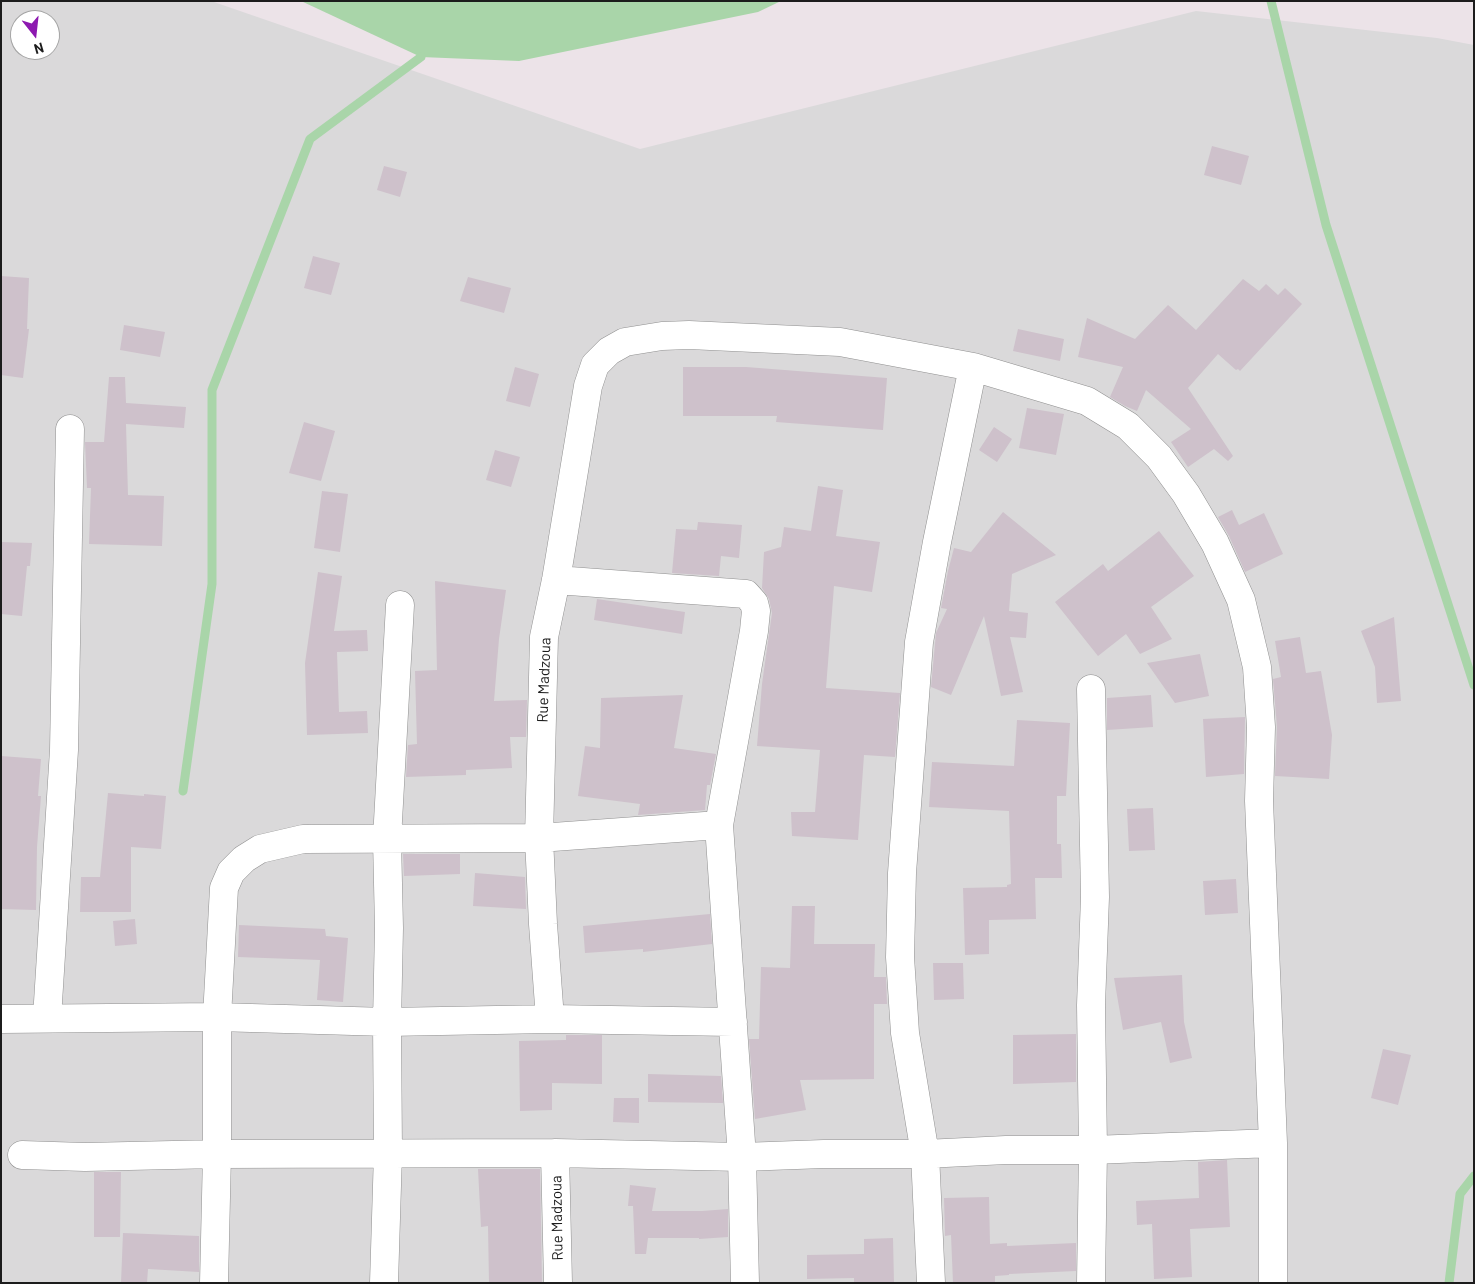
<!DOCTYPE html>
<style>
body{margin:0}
#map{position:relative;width:1475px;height:1284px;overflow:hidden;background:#ece3e8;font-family:Barlow,sans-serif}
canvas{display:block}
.frame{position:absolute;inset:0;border:2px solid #1c1c1c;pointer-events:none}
.north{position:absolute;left:10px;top:10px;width:50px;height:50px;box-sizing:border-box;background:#fff;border:1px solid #a4a4a4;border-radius:50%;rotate:164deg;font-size:14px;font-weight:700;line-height:20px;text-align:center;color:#1c1c1c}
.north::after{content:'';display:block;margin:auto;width:18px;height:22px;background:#8d19b0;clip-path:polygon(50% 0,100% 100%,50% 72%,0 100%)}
</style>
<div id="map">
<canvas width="1475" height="1284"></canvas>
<div class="frame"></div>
<div class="north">N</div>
</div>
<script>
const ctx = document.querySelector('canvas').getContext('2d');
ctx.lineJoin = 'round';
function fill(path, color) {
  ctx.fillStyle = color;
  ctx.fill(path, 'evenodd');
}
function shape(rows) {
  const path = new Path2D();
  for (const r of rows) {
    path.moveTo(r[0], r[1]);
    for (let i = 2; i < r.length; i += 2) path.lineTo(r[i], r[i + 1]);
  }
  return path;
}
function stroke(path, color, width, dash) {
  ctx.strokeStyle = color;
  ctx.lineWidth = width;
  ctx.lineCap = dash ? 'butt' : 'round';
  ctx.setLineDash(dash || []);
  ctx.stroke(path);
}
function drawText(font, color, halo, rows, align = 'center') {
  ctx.font = font + ' Barlow,sans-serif';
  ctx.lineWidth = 4;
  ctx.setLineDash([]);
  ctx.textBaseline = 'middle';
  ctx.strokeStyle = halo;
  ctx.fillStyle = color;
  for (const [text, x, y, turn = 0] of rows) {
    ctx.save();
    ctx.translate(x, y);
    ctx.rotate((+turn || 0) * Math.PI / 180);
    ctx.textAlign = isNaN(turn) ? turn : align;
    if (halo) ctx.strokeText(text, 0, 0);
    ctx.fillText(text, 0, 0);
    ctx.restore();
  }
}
fill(shape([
 [1,1,211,1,640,149,1196,11,1437,38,1474,45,1474,1283,1,1283],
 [20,20,50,20,50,50,20,50]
]), '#dad9da');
fill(shape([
 [301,1,781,1,758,12,519,61,421,57]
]), '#a9d5a9');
stroke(shape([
 [1271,1,1326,225,1474,685],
 [183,791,212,584,212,390,310,139,421,57],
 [1449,1283,1460,1194,1474,1176]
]), '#a9d5a9', 9);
fill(shape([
 [1212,146,1249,156,1241,185,1204,175],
 [384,166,407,172,400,197,377,190],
 [313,256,340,263,331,295,304,288],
 [1,276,29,278,27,329,29,329,23,378,1,375],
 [468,277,511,288,504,313,460,301],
 [1243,279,1259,291,1266,284,1278,295,1285,288,1302,304,1240,371,1238,369,1236,370,1218,354,1188,388,1233,456,1228,461,1214,449,1188,467,1171,442,1191,429,1146,390,1137,411,1125,406,1110,397,1123,367,1078,357,1087,318,1135,339,1168,305,1196,330],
 [124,325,165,332,160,357,120,350],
 [1018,329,1064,339,1060,361,1013,351],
 [515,367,539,374,530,407,506,401],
 [683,367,746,367,887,378,883,430,776,422,777,416,683,416],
 [109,377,125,377,126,403,186,407,184,428,126,424,128,495,164,496,162,546,89,544,91,488,87,488,85,442,104,442],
 [1027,408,1064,414,1056,455,1019,448],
 [304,422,335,431,321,481,289,473],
 [994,427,1012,439,997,462,979,450],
 [495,450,520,457,511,487,486,480],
 [818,486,843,490,836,536,880,542,872,592,834,586,826,688,900,693,895,757,864,755,858,840,792,836,791,812,815,812,820,750,757,746,762,684,772,613,769,599,762,588,764,552,781,547,784,527,811,531],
 [322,491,348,494,340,552,314,548],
 [1232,510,1239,525,1264,513,1283,554,1245,572,1229,536,1218,517],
 [1003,512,1056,555,1012,574,1009,611,1028,613,1026,638,1010,637,1023,692,1001,696,984,616,951,695,931,687,935,644,936,633,947,609,941,608,948,571,954,548,971,552],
 [698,522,742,525,739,558,721,556,719,576,672,573,676,529,697,530],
 [1159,531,1194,576,1151,607,1172,639,1140,654,1126,634,1098,656,1055,602,1103,564,1108,571],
 [1,542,32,543,30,566,27,566,22,616,1,614],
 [318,572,342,576,334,631,367,630,368,651,337,652,339,712,367,711,368,733,307,735,305,663],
 [435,581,506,590,499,639,494,701,527,700,526,737,510,737,512,768,466,770,466,775,406,777,408,745,417,744,415,671,437,670],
 [597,599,685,612,682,634,594,620],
 [1394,617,1401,701,1377,703,1375,667,1361,631],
 [1300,637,1306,673,1321,671,1332,735,1329,779,1275,776,1277,727,1273,679,1281,677,1275,641],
 [1200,654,1209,696,1175,703,1147,663],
 [683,695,674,748,716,754,710,785,707,785,705,810,638,815,640,804,578,796,585,746,600,748,601,698],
 [1151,695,1153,727,1107,730,1107,698],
 [1245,717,1244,774,1206,777,1203,719],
 [1017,720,1070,723,1066,796,1057,796,1057,844,1061,844,1062,878,1035,878,1036,919,989,920,989,954,965,955,963,888,1007,887,1007,885,1011,884,1009,811,929,807,932,762,1014,766],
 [1,756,41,759,38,796,41,796,37,847,36,910,1,909],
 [108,793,144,796,144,794,166,796,161,849,131,847,131,912,80,912,81,877,100,877],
 [1153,808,1155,850,1129,851,1127,809],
 [403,854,460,854,460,874,404,876],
 [475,873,525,877,526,909,473,906],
 [1236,879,1238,913,1205,915,1203,881],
 [792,906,815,906,814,944,875,944,874,977,886,977,887,1004,874,1004,874,1079,800,1080,806,1110,755,1119,749,1039,759,1039,761,967,790,968],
 [710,914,712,944,643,952,643,949,585,953,583,926],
 [135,919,137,944,115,946,113,921],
 [239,925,325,929,326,936,348,938,343,1002,317,1000,320,960,238,957],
 [933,963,963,963,964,999,934,1000],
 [1182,975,1184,1022,1192,1058,1170,1063,1161,1022,1123,1030,1114,978],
 [1076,1034,1076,1082,1013,1084,1013,1035],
 [566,1035,602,1035,602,1084,552,1083,552,1110,520,1111,519,1041,566,1040],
 [1383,1049,1411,1055,1398,1105,1371,1098],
 [648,1074,721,1076,723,1103,648,1102],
 [614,1098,639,1098,639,1123,613,1122],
 [1227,1160,1230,1227,1190,1229,1192,1277,1154,1279,1152,1224,1137,1225,1136,1201,1199,1198,1198,1162],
 [478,1169,540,1169,542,1283,489,1283,488,1226,481,1227],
 [94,1172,121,1172,120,1237,94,1237],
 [630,1185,656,1188,652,1211,702,1211,728,1209,728,1237,699,1239,699,1238,648,1238,646,1254,635,1254,633,1206,628,1206],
 [989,1197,990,1244,1007,1243,1007,1246,1076,1243,1076,1271,1009,1274,1009,1275,995,1276,995,1283,953,1283,951,1235,945,1236,944,1198],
 [123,1233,199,1236,199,1272,148,1269,147,1283,121,1283],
 [893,1238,894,1283,854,1283,854,1278,807,1279,807,1255,864,1254,864,1239]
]), '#cec1cb');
const minor = shape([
 [556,580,746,594,754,603,756,611,754,631,719,825,742,1157,745,1283],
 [1091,689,1095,897,1091,1005,1093,1150,1091,1283],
 [47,1018,64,750,70,429],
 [1,1019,217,1017,387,1022,550,1019,733,1022],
 [550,1019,543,924,539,838,544,637,556,580,588,386,595,365,609,351,625,342,662,336,689,335,840,342,973,367,1087,401,1128,426,1159,457,1186,494,1215,543,1241,600,1257,667,1261,727,1259,801,1273,1143,1273,1283],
 [555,1153,558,1283],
 [22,1155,85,1157,217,1154,555,1153,742,1157,824,1154,925,1154,1006,1150,1093,1150,1273,1143],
 [214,1283,217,1154,217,1017,224,888,231,872,244,859,260,849,303,839,539,838,719,825],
 [384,1283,388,1153,387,1022,389,928,387,839,400,605],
 [931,1283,925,1154,905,1033,900,957,902,873,919,642,937,542,973,367]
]);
stroke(minor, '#909090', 29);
stroke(minor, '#fff', 28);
drawText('15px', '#1c1c1c', '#fff', [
 ["Rue Madzoua",544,680,-88],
 ["Rue Madzoua",557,1218,-91]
]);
</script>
